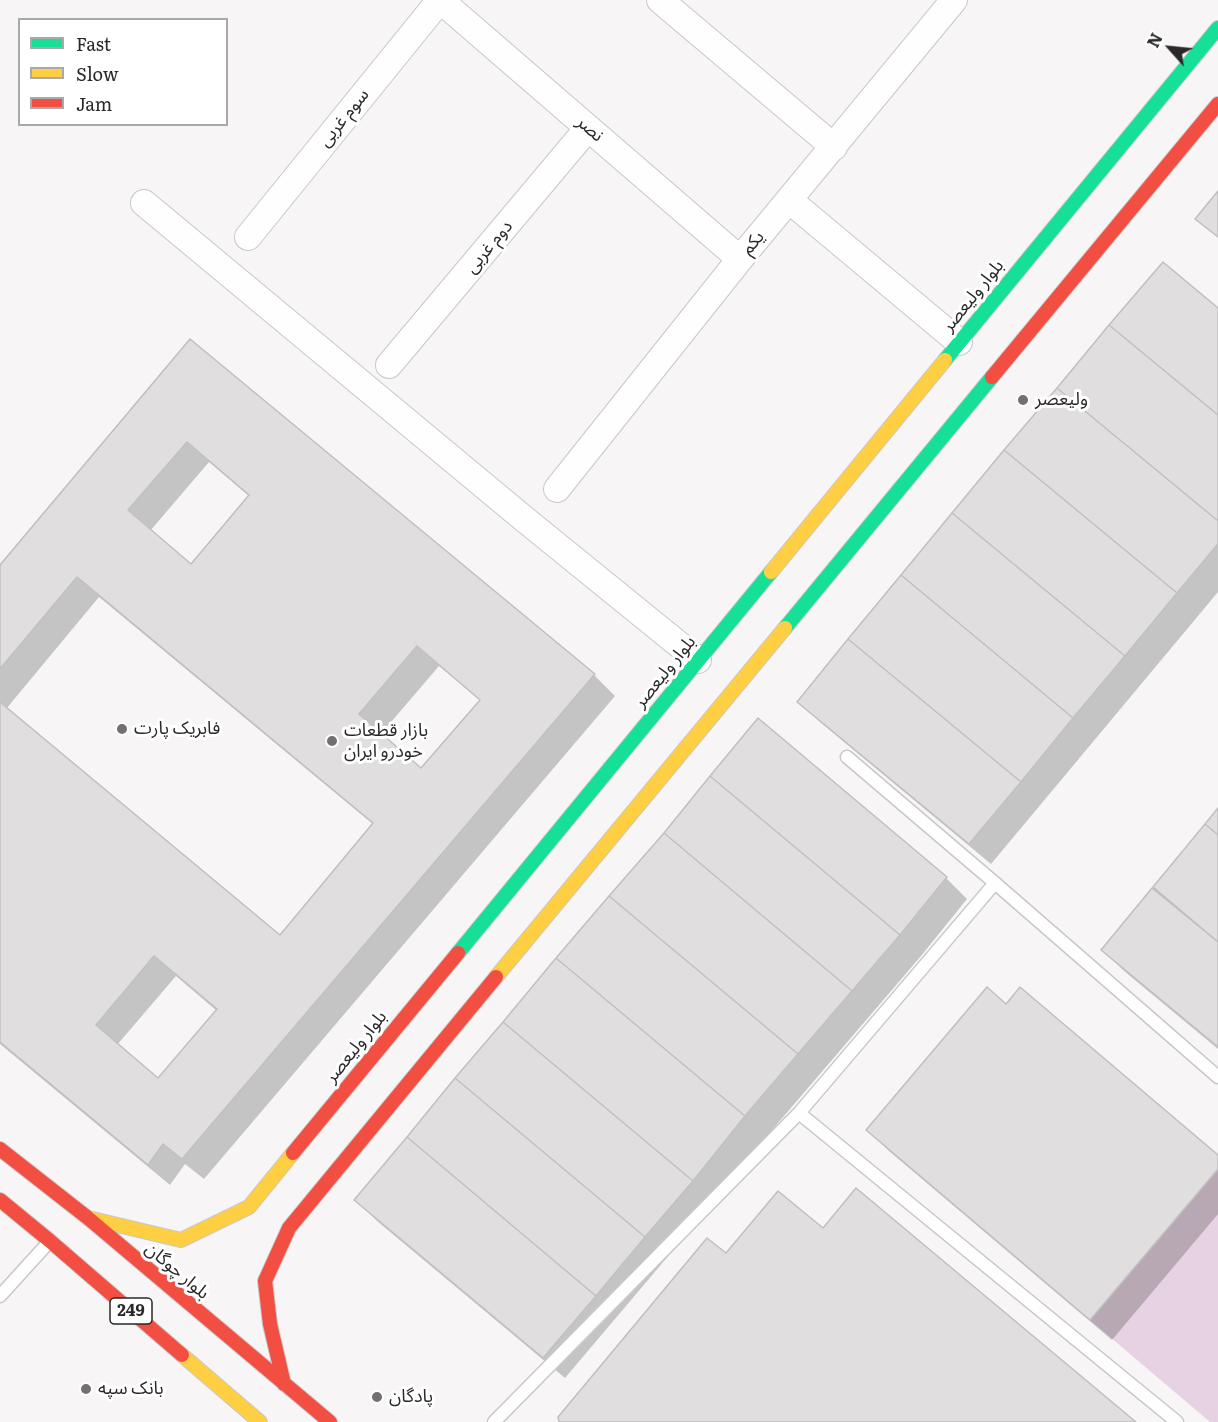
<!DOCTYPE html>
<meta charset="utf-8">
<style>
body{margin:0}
#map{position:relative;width:1218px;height:1422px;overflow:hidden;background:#f7f5f6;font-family:Literata,serif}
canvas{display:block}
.legend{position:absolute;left:18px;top:18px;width:210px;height:108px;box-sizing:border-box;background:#fff;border:2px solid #aaa9a9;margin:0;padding:8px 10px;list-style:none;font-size:18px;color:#2a2829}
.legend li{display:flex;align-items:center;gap:12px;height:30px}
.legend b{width:30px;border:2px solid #aaa9a9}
.north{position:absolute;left:1140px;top:18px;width:60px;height:60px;-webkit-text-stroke:4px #fff;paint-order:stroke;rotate:297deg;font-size:16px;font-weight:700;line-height:24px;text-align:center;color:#2a2829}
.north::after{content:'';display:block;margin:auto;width:21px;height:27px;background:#2a2829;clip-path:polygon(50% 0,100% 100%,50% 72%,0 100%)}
</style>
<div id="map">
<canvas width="1218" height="1422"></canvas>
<ul class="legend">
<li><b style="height:8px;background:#16e098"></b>Fast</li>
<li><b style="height:8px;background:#ffcf43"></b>Slow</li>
<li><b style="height:8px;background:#f24e42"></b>Jam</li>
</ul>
<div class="north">N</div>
</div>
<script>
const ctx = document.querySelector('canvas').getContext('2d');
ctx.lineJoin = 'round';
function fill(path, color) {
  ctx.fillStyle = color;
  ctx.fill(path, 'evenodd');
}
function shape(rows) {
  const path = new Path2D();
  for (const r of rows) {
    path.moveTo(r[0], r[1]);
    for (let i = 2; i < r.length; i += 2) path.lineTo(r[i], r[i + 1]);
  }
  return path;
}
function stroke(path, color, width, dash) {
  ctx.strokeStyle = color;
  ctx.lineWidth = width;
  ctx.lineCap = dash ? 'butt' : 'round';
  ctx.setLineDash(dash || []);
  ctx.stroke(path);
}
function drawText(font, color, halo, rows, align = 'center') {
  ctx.font = font + ' Literata,"Noto Sans Arabic",serif';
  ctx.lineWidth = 6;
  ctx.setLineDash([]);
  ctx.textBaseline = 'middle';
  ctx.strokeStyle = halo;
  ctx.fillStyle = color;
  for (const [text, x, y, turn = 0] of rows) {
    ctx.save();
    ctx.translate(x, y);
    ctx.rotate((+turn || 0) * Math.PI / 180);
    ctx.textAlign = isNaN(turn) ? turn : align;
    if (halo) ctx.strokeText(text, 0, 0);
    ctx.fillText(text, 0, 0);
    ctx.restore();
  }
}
fill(shape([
 [1218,1169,1218,1422,1210,1422,1090,1320]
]), '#e6d2e2');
fill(shape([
 [1218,310,1218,592,991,864,820,722,799,701],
 [191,341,594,675,615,696,204,1179,185,1164,170,1185,0,1044,0,567],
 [209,462,250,497,191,566,150,531],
 [99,597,374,825,280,938,6,709],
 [439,666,481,701,421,770,380,735],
 [176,976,217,1011,158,1080,117,1045],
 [758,720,946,878,967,899,921,956,766,1137,714,1202,565,1378,377,1221,356,1200,665,834],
 [1218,812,1218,1049,1124,971,1103,950],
 [868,1130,1218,1157,1218,1214,1112,1340,889,1151]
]), '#0003');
const building = shape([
 [1218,191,1218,237,1195,219,1218,191],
 [1163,262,1218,308,1218,415,1109,325,1163,262],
 [1109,325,1218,415,1218,521,1057,388,1109,325],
 [190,339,595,674,182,1159,163,1144,148,1165,0,1042,0,702,280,935,373,823,77,577,0,669,0,565,190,339],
 [187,442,249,495,191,564,128,510,187,442],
 [417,646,480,700,421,768,359,714,417,646],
 [154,956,217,1009,158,1078,96,1025,154,956],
 [1057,388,1218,521,1218,544,1177,593,1004,450,1057,388],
 [1004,450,1177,593,1125,656,952,513,1004,450],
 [952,513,1125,656,1073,718,901,575,952,513],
 [901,575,1073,718,1021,782,848,639,901,575],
 [848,639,1021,782,969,844,797,702,848,639],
 [758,718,947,877,900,935,710,776,758,718],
 [710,776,900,935,852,991,664,833,710,776],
 [1218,808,1218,835,1205,824,1218,808],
 [1205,824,1218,835,1218,942,1153,887,1205,824],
 [664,833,852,991,798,1054,609,896,664,833],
 [1152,888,1218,942,1218,1047,1101,950,1152,888],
 [609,896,798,1054,745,1116,556,958,609,896],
 [556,958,745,1116,693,1181,503,1022,556,958],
 [987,987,1006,1004,1020,987,1218,1155,1218,1169,1090,1320,866,1130,987,987],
 [503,1022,693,1181,645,1237,455,1078,503,1022],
 [455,1078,645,1237,596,1296,407,1137,455,1078],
 [407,1137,596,1296,543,1358,354,1200,407,1137],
 [856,1188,1136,1422,559,1422,558,1417,707,1238,726,1253,778,1191,823,1228,856,1188]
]);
fill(building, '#e0dedf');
stroke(building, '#c1c0c1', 1.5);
const lane = shape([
 [847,757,995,883,1218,1077],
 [799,1113,1177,1422],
 [0,1296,49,1242],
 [494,1422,799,1113,995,883]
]);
const street = shape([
 [660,0,834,147],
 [789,200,959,342],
 [144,203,523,518,698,660],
 [248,237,440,0,740,259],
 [389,365,588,128],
 [557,489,740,259,954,0]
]);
const fast = shape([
 [945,360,1218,28],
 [785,628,992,377],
 [458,953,771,572]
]);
const slow = shape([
 [771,572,945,360],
 [496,977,785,628],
 [88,1218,181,1240,249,1207,293,1153],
 [182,1355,260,1422]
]);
const jam = shape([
 [992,377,1218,104],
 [0,1149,88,1218,330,1422],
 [293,1153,458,953],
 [0,1200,50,1241,182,1355],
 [284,1384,270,1324,265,1281,289,1228,496,977]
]);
stroke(lane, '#c9c7c8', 15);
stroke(street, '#c9c7c8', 28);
stroke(fast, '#c9c7c8', 16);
stroke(slow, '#c9c7c8', 16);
stroke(jam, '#c9c7c8', 16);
stroke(lane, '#fefefe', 12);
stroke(street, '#fefefe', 26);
stroke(fast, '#16e098', 14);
stroke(slow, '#ffcf43', 14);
stroke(jam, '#f24e42', 14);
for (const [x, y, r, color] of [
 [1023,400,6,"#727071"],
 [122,729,6,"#727071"],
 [332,741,6,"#727071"],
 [86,1389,6,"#727071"],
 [377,1397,6,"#727071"]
]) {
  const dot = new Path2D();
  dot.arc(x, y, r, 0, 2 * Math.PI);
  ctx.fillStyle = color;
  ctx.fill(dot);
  stroke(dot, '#fff', 2);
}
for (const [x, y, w] of [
 [131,1311,42]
]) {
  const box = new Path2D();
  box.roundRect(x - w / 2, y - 13, w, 26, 4.5);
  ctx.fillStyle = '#fff';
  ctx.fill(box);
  stroke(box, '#2a2829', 1.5);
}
drawText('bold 16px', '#2a2829', null, [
 ["249",131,1311]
]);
drawText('18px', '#2a2829', '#fff', [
 ["سوم غربی",344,118,-51],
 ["نصر",590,129,41],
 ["یکم",753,243,-50],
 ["دوم غربی",489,247,-50],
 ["بلوار ولیعصر",973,296,-51],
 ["بلوار ولیعصر",665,672,-51],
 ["بلوار ولیعصر",356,1047,-51],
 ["بلوار چوگان",177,1271,40]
]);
drawText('18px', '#2a2829', '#fff', [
 ["ولیعصر",1035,400],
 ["فابریک پارت",134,729],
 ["بازار قطعات",344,731],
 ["خودرو ایران",344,752],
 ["بانک سپه",98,1389],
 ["پادگان",389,1397]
], 'left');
</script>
